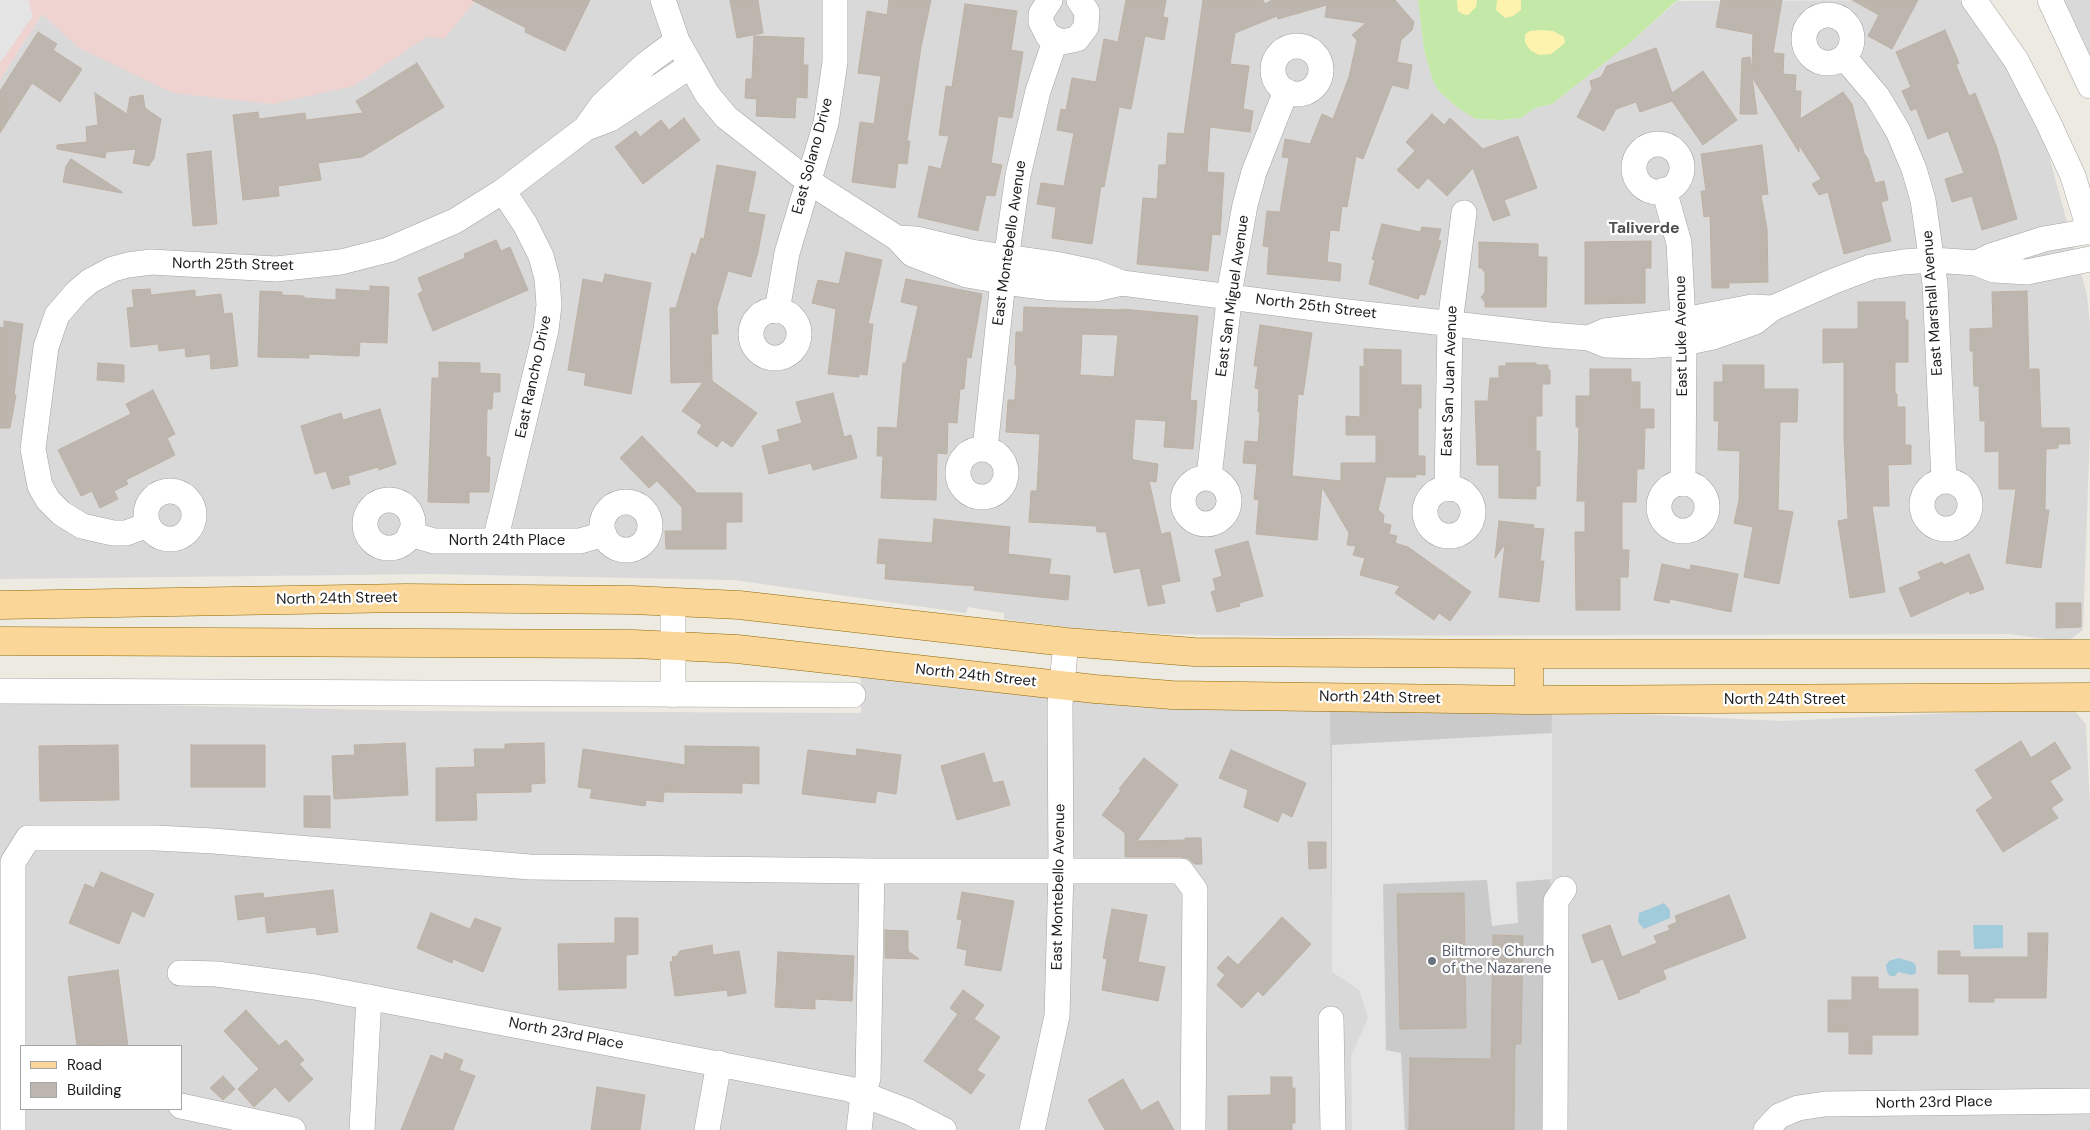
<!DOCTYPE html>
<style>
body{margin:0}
#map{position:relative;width:2090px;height:1130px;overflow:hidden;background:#edeae1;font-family:"DM Sans",sans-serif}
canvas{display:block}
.legend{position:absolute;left:20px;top:1045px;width:162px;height:65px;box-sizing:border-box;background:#fff;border:1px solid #a4a4a4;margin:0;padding:6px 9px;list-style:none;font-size:15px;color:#1c1c1c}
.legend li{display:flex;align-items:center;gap:10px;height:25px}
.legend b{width:25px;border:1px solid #a4a4a4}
</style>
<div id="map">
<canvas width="2090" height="1130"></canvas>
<ul class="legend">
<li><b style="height:6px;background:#fad699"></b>Road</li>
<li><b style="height:14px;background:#bdb6ae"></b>Building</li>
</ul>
</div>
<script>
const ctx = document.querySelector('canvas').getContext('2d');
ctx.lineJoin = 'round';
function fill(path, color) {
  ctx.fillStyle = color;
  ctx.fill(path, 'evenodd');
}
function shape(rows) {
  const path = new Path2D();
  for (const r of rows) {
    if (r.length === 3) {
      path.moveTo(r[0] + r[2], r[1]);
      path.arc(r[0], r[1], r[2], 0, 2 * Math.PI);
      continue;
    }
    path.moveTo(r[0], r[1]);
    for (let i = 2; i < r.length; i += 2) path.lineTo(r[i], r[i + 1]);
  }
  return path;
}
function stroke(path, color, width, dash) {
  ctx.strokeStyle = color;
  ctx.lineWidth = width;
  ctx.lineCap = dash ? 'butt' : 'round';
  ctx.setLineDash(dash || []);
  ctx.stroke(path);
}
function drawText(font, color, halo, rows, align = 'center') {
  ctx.font = font + ' "DM Sans",sans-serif';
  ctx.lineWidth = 4.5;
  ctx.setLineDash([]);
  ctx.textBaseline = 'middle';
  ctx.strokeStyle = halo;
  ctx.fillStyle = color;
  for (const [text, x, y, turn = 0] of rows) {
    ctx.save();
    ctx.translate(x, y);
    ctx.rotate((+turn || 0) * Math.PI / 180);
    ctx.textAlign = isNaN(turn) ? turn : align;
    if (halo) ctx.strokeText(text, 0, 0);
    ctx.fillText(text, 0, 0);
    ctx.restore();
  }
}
fill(shape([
 [476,0,1418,0,1424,49,1433,81,1439,91,1476,119,1502,120,1521,118,1535,108,1552,104,1631,42,1677,1,1960,0,2009,67,2043,134,2087,295,2090,325,2090,428,2083,630,2067,642,2010,634,1279,636,1168,634,1073,628,1004,619,1004,613,968,607,966,613,734,580,432,574,0,579,0,80,42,14,79,48,354,86],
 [2060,0,2090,0,2090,61],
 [861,677,1030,694,1330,711,1332,972,1360,990,1368,1018,1351,1056,1352,1130,0,1130,0,702,424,711,861,713],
 [21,1046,181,1046,181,1109,21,1109],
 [1552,710,1781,721,1975,712,2075,711,2086,725,2090,806,2090,1130,1548,1130]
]), '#dad9d9');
fill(shape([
 [0,0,476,0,444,39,426,37,354,86,273,104,173,93,79,48,42,14,0,80]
]), '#eed3d0');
fill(shape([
 [1552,710,1548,1130,1352,1130,1351,1056,1368,1018,1359,990,1332,972,1330,711]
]), '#cacaca');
fill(shape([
 [1418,0,1680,0,1676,1,1631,42,1552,104,1535,108,1521,118,1502,120,1476,119,1458,108,1439,91,1433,81,1424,49]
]), '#c3e8a7');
fill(shape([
 [1457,0,1477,0,1476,7,1468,15,1463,14,1458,11],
 [1497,0,1521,0,1521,10,1513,16,1505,18,1496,10],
 [1540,30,1553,31,1564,37,1565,43,1551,54,1539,55,1530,50,1525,42,1525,34,1530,31]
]), '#fef3ae');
fill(shape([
 [0,0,28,0,33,16,0,63],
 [1552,733,1552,879,1516,882,1518,923,1492,926,1487,880,1383,884,1386,1050,1401,1053,1405,1130,1352,1130,1351,1056,1368,1018,1359,990,1332,972,1332,745]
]), '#e4e4e4');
fill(shape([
 [1664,903,1670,910,1670,918,1644,929,1638,922,1639,913],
 [1973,925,2003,925,2003,948,1974,949],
 [1898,958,1913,962,1916,966,1916,973,1912,975,1898,972,1895,976,1890,976,1887,972,1886,965,1889,961]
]), '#a1cadb');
const building = shape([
 [472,0,590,0,565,51,525,32,526,28,472,0],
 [730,0,758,0,763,33,737,38,730,0],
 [889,0,931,0,921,47,907,141,910,141,907,164,898,163,895,188,852,182,860,122,874,124,881,76,858,73,867,11,887,15,889,0],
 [1126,0,1166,0,1163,17,1168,18,1164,40,1145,36,1131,109,1119,107,1104,187,1101,186,1092,244,1052,238,1056,207,1037,204,1041,183,1064,186,1074,133,1057,130,1061,109,1066,110,1072,78,1096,82,1104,39,1118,42,1126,0],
 [1203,0,1263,0,1265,4,1272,0,1395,0,1414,22,1412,30,1401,40,1397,62,1412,65,1408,89,1392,85,1363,159,1356,156,1347,207,1342,206,1339,231,1330,230,1327,262,1341,264,1340,281,1267,274,1269,247,1263,246,1267,211,1280,212,1289,158,1282,157,1285,139,1310,144,1322,114,1333,119,1349,77,1357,40,1352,35,1366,23,1325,17,1327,5,1278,19,1277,16,1235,33,1230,64,1249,66,1243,109,1253,111,1250,132,1210,127,1207,172,1224,173,1220,235,1212,234,1208,271,1137,264,1143,198,1157,199,1159,165,1166,165,1168,133,1184,134,1203,0],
 [1721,0,1782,0,1773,53,1784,54,1783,74,1796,75,1795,91,1801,91,1800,119,1843,92,1852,104,1864,153,1868,159,1875,183,1884,181,1888,200,1881,202,1891,241,1844,254,1828,192,1819,195,1812,184,1821,179,1799,145,1799,152,1752,77,1757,114,1740,114,1742,58,1750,57,1752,72,1753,34,1716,27,1721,0],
 [1852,0,1918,0,1892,49,1868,36,1879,15,1852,0],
 [965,4,1017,11,1011,50,1023,52,1012,118,998,116,991,163,1002,165,995,196,986,195,978,231,918,217,929,166,941,169,949,136,939,135,946,86,952,87,965,4],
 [1945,30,1959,63,1956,65,1969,96,1975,93,1997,148,2017,219,1982,230,1972,196,1952,202,1945,179,1964,173,1948,131,1928,139,1916,108,1911,111,1902,91,1911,87,1896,52,1945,30],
 [38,32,57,44,53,50,82,69,60,102,32,83,0,133,0,91,38,32],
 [754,36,804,38,803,65,808,65,807,98,796,97,795,118,756,116,757,99,745,98,746,79,752,79,754,36],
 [1656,48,1672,93,1703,71,1737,120,1703,145,1672,101,1640,112,1636,102,1616,109,1604,131,1577,117,1592,89,1590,81,1601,77,1607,66,1656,48],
 [417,63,444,107,362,157,318,163,321,180,278,186,279,196,243,200,233,115,258,112,259,119,305,113,306,120,363,113,356,101,417,63],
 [95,93,127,114,130,97,143,95,145,108,161,119,154,158,149,166,133,163,136,149,106,152,105,158,57,149,57,145,87,142,86,127,98,125,95,93],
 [1432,114,1444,125,1450,118,1483,149,1518,136,1537,188,1504,200,1510,215,1493,221,1473,168,1447,196,1428,178,1418,189,1397,170,1415,151,1406,142,1432,114],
 [684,118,700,140,643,184,615,147,636,131,640,137,661,120,669,130,684,118],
 [1762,145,1768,194,1761,195,1767,229,1768,282,1729,283,1729,288,1712,288,1710,216,1704,217,1701,191,1706,191,1701,154,1762,145],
 [211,151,217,224,193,226,187,154,211,151],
 [71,159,122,192,122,193,63,182,66,166,71,159],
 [717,165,756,172,748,212,765,215,758,252,751,277,728,271,717,308,718,334,711,334,712,381,757,413,732,447,722,440,717,447,697,433,702,425,682,411,703,382,671,383,670,308,676,308,692,253,696,255,701,238,704,239,717,165],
 [1382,224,1420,232,1422,227,1441,229,1438,240,1441,241,1425,295,1420,294,1418,299,1369,284,1375,260,1372,259,1382,224],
 [496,240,501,251,510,247,528,290,433,331,418,294,423,291,418,278,465,258,464,254,496,240],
 [1651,241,1651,268,1645,268,1645,303,1585,304,1585,242,1651,241],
 [1479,242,1538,244,1538,257,1547,257,1546,307,1485,307,1485,302,1481,297,1485,292,1485,271,1483,271,1483,268,1479,268,1479,242],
 [846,252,882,260,868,324,873,324,867,375,859,374,859,377,828,374,836,309,812,303,818,280,839,284,846,252],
 [605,274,651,283,631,394,584,385,586,373,568,370,583,279,603,283,605,274],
 [906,279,982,294,971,358,967,357,964,389,960,389,957,423,948,422,947,454,937,453,936,500,881,498,883,456,877,456,878,427,897,428,903,363,906,363,918,306,901,302,906,279],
 [370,286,389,287,387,343,360,342,359,356,309,354,309,358,258,357,260,291,282,292,282,295,304,296,304,298,336,300,336,289,370,291,370,286],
 [150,289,151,295,195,290,195,297,221,294,224,314,232,313,238,366,211,369,210,354,186,357,185,348,159,351,158,344,131,347,127,308,134,307,132,290,150,289],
 [2027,291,2029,369,2039,369,2041,428,2069,428,2070,444,2058,444,2058,448,2046,449,2045,510,2049,510,2041,568,2006,563,2016,489,1999,489,1999,451,1985,452,1985,421,1980,421,1979,386,1974,386,1973,351,1970,351,1970,329,1993,328,1992,292,2027,291],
 [1858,302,1905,302,1905,320,1908,320,1908,362,1895,362,1895,394,1897,394,1897,407,1905,407,1905,445,1911,445,1911,464,1888,465,1889,506,1872,506,1885,592,1850,598,1838,521,1848,519,1844,440,1844,362,1823,363,1823,329,1858,329,1858,302],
 [1024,307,1121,310,1121,309,1198,316,1190,400,1197,401,1193,449,1164,447,1166,421,1135,419,1132,458,1134,460,1158,464,1156,482,1149,481,1161,534,1170,532,1180,581,1161,585,1165,603,1148,606,1140,568,1114,573,1106,532,1097,532,1096,526,1029,522,1031,491,1037,491,1040,434,1006,432,1008,400,1015,400,1017,365,1015,365,1016,332,1023,332,1024,307],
 [1082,334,1118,335,1114,377,1080,375,1082,334],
 [4,321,23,324,14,395,16,395,10,428,0,428,0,327,4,328,4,321],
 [1260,325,1312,333,1303,395,1298,394,1292,476,1341,481,1341,463,1376,463,1376,435,1346,435,1346,416,1360,417,1360,366,1364,367,1364,349,1401,350,1401,385,1421,385,1421,408,1418,408,1418,456,1425,456,1425,475,1416,474,1416,477,1386,477,1378,510,1384,515,1383,523,1391,525,1389,534,1397,536,1395,543,1408,547,1471,592,1450,621,1439,613,1434,620,1395,593,1400,586,1360,575,1365,558,1353,555,1356,546,1347,545,1349,533,1322,487,1317,540,1256,534,1259,500,1254,499,1257,464,1243,463,1245,441,1258,442,1260,412,1258,412,1259,389,1255,388,1258,366,1254,366,1260,325],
 [439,362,480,363,480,373,500,374,500,392,493,392,492,409,487,409,486,457,490,457,489,492,469,492,469,503,428,502,432,378,439,378,439,362],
 [98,363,124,365,124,382,97,380,98,363],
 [1506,363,1536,363,1536,365,1548,365,1548,370,1550,370,1550,384,1542,384,1542,416,1536,416,1536,451,1540,451,1540,486,1536,486,1536,499,1499,498,1499,465,1477,465,1475,401,1488,401,1490,378,1499,378,1499,366,1506,366,1506,363],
 [1723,365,1764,365,1764,389,1798,389,1797,422,1780,422,1778,510,1793,512,1779,584,1744,577,1753,527,1734,523,1739,500,1740,451,1718,450,1719,421,1714,421,1714,382,1723,382,1723,365],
 [1590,369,1631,369,1631,382,1640,382,1640,409,1654,409,1654,428,1645,428,1644,469,1637,469,1636,502,1622,502,1622,550,1629,550,1628,577,1620,577,1620,610,1576,610,1575,532,1585,532,1585,501,1577,501,1579,427,1576,427,1576,396,1590,396,1590,369],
 [153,390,175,434,167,438,175,455,126,480,128,484,114,491,118,499,100,508,92,491,81,496,58,450,131,414,126,404,153,390],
 [833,393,844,437,851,435,857,458,813,470,811,463,769,474,762,446,780,441,777,430,802,423,796,402,833,393],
 [380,409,396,464,379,470,378,467,348,476,350,484,332,489,326,471,315,474,301,426,341,413,343,420,380,409],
 [642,436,697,493,742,493,742,522,726,522,726,549,666,549,665,531,682,531,682,507,657,481,649,488,620,458,642,436],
 [934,519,1010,527,1008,554,1051,559,1049,574,1070,576,1068,600,974,590,975,586,885,579,886,564,877,563,879,539,932,543,934,519],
 [1499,521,1534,525,1533,528,1544,529,1540,561,1544,561,1539,602,1499,597,1505,544,1495,558,1499,521],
 [1248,541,1263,596,1239,603,1240,606,1217,612,1211,592,1216,590,1213,579,1222,576,1215,550,1248,541],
 [1969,554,1984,589,1970,594,1969,591,1911,617,1899,588,1921,579,1918,572,1942,562,1944,565,1969,554],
 [1662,564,1690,570,1691,565,1738,574,1731,612,1670,599,1669,603,1654,600,1662,564],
 [2056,603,2081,603,2081,627,2056,628,2056,603],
 [2021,741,2031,758,2055,742,2071,768,2050,781,2063,800,2051,808,2058,818,2003,852,1976,810,1993,798,1975,770,2021,741],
 [405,743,408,795,334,799,332,756,355,755,354,745,405,743],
 [544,743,545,783,531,784,531,792,476,793,477,820,436,821,436,768,475,767,474,749,505,749,505,744,544,743],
 [118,745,119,800,40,801,39,746,118,745],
 [191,745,265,745,265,787,191,787,191,745],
 [685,746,759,747,759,784,742,783,742,793,664,792,663,802,646,800,645,806,590,798,592,789,578,787,583,749,685,765,685,746],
 [857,749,901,755,896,794,877,791,875,803,802,794,808,750,856,756,857,749],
 [1231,750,1306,783,1292,817,1282,812,1278,822,1244,807,1248,790,1219,778,1231,750],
 [984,753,993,783,1003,781,1010,805,957,820,941,766,984,753],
 [1144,758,1178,785,1137,841,1185,840,1185,838,1201,838,1202,864,1194,864,1188,858,1181,857,1125,857,1125,833,1102,815,1121,790,1119,789,1144,758],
 [304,796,330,796,330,828,304,827,304,796],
 [1308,842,1326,842,1326,868,1309,869,1308,842],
 [101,872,154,894,144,917,132,911,119,944,69,923,85,884,94,888,101,872],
 [333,890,338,932,317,935,316,927,267,933,265,916,238,920,235,896,263,893,264,898,333,890],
 [962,892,1014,901,1001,971,965,965,967,950,957,948,962,920,957,919,962,892],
 [1464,893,1466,1028,1400,1029,1397,894,1464,893],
 [1729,895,1746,938,1663,970,1666,979,1639,990,1640,992,1619,1000,1603,959,1592,963,1582,935,1610,925,1622,957,1657,943,1654,936,1670,930,1668,926,1677,922,1675,916,1729,895],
 [1112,909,1147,915,1138,962,1165,967,1158,1001,1102,990,1107,959,1103,958,1112,909],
 [431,913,470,929,475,918,501,928,483,972,453,959,452,963,417,948,431,913],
 [1282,917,1311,944,1263,996,1258,991,1242,1008,1217,985,1225,975,1217,968,1228,956,1238,965,1282,917],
 [615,918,638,918,638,954,626,955,626,988,559,990,558,944,615,943,615,918],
 [885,930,908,931,908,951,919,959,885,958,885,930],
 [2028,933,2048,933,2046,998,1994,998,1994,1002,1969,1002,1969,974,1938,974,1938,951,1960,951,1960,957,2028,957,2028,933],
 [1493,935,1523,936,1521,1044,1515,1044,1514,1130,1409,1130,1410,1058,1491,1059,1493,935],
 [712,945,713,955,739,951,746,993,728,996,727,990,675,996,670,962,673,961,672,957,677,956,680,951,712,945],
 [778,952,854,956,852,1001,815,999,815,1009,775,1007,778,952],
 [118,970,128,1046,103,1046,103,1044,77,1046,68,977,118,970],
 [1852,977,1878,977,1878,989,1918,989,1918,1035,1872,1035,1872,1054,1849,1054,1849,1032,1828,1032,1828,1000,1852,1000,1852,977],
 [963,990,984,1005,974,1019,1000,1037,977,1070,985,1075,971,1094,924,1061,958,1014,950,1008,963,990],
 [246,1010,279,1046,286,1040,304,1060,299,1064,313,1079,289,1102,275,1087,254,1107,238,1089,259,1069,224,1031,246,1010],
 [445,1053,463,1060,459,1070,475,1076,453,1130,401,1130,431,1055,443,1060,445,1053],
 [223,1076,235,1089,223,1100,210,1088,223,1076],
 [1271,1077,1292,1077,1292,1088,1295,1088,1295,1123,1292,1123,1292,1130,1228,1130,1228,1096,1271,1095,1271,1077],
 [1123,1079,1141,1111,1158,1101,1174,1130,1105,1130,1088,1100,1123,1079],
 [597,1087,645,1095,640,1130,591,1130,597,1087]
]);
fill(building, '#bdb6ae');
stroke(building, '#beb1a4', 1);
const minor = shape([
 [663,0,677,41,707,94,726,117,808,181,897,238,912,254,967,275,1019,284,1052,288,1095,289,1122,283],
 [1050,0,1041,14,1041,22,1048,36,1062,42,1077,39,1086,27,1087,12,1079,0],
 [1974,0,2016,60,2048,122,2073,176,2090,232],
 [2050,0,2090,86],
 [1828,39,24],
 [1297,70,24],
 [1844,57,1877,96,1898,131,1914,169,1923,200,1935,284,1944,481],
 [587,126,602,105,646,64,677,41],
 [1658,168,24],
 [1664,190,1679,243,1684,343,1683,484],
 [897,238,916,239,971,252,1055,264,1094,272,1122,283,1330,310,1550,335,1589,338,1606,345,1645,346,1684,343,1713,337,1755,322,1773,308,1834,281,1871,267,1903,262,1933,260,1976,263,1994,270,2027,272,2090,259],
 [1976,263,1991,256,2044,239,2090,231],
 [775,334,24],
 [777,311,787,253,826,123,835,62,835,0],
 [1591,337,1605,331,1668,323,1752,307,1773,308],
 [985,449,1003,281,1018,175,1038,91,1055,41],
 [982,473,24],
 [1209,477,1231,283,1245,205,1254,172,1286,91],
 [1206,501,23],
 [1946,505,24],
 [1683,507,24],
 [1449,512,24],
 [1447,489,1450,323,1464,213],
 [170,515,24],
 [389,524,24],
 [626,526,24],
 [148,525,126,533,113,533,82,526,61,513,48,500,40,486,33,449,46,347,57,315,77,292,90,281,113,269,128,265,151,262,276,269,341,262,388,250,455,221,503,191,586,128,610,119,690,66],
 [410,534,434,541,580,541,604,534],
 [495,541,546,330,549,305,547,278,541,256,525,224,503,191],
 [0,691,853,695],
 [673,695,673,602],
 [180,973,217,974,315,987,849,1089,909,1112,944,1130],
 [1331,1019,1333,1130],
 [181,1106,293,1130],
 [13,1130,13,862,28,838,156,838,213,841,530,867,872,871,1181,871,1195,890,1193,1130],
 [362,1130,369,997],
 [707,1130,719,1063],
 [859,1130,863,1095,868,1078,872,871],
 [1032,1130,1057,1016,1061,871,1060,704,1066,642],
 [1555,1130,1556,901,1564,889],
 [1766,1130,1779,1116,1798,1108,1825,1104,2090,1101]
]);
const major = shape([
 [0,605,406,598,633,600,739,605,1066,642,1194,652,1529,654,2090,654],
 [0,641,634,644,737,649,1095,689,1172,695,1529,700,2090,697],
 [1529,700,1529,654]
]);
stroke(minor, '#a3a3a3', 26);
stroke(major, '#916a02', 29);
stroke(minor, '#fff', 25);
stroke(major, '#fad699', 28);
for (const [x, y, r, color] of [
 [1432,961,5,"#6b7280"]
]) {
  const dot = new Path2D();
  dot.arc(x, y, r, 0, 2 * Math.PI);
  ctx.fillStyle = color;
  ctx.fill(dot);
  stroke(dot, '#fff', 2);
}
drawText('15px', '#1c1c1c', '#fff', [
 ["East Solano Drive",813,156,-75],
 ["East Montebello Avenue",1010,243,-82],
 ["North 25th Street",233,265,1],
 ["East San Miguel Avenue",1233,296,-82],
 ["East Marshall Avenue",1933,303,-94],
 ["North 25th Street",1316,307,7],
 ["East Luke Avenue",1682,336,-91],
 ["East Rancho Drive",534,377,-78],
 ["East San Juan Avenue",1450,381,-88],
 ["North 24th Place",507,541],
 ["North 24th Street",337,599,-1],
 ["North 24th Street",976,676,6],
 ["North 24th Street",1380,698,1],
 ["North 24th Street",1785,700],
 ["East Montebello Avenue",1059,887,-89],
 ["North 23rd Place",566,1034,11],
 ["North 23rd Place",1934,1103,-1]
]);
drawText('15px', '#5b616d', '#fff', [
 ["Biltmore Church",1442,952],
 ["of the Nazarene",1442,969]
], 'left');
drawText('bold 16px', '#4f4f4f', '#fff', [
 ["Taliverde",1644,229]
]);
</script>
